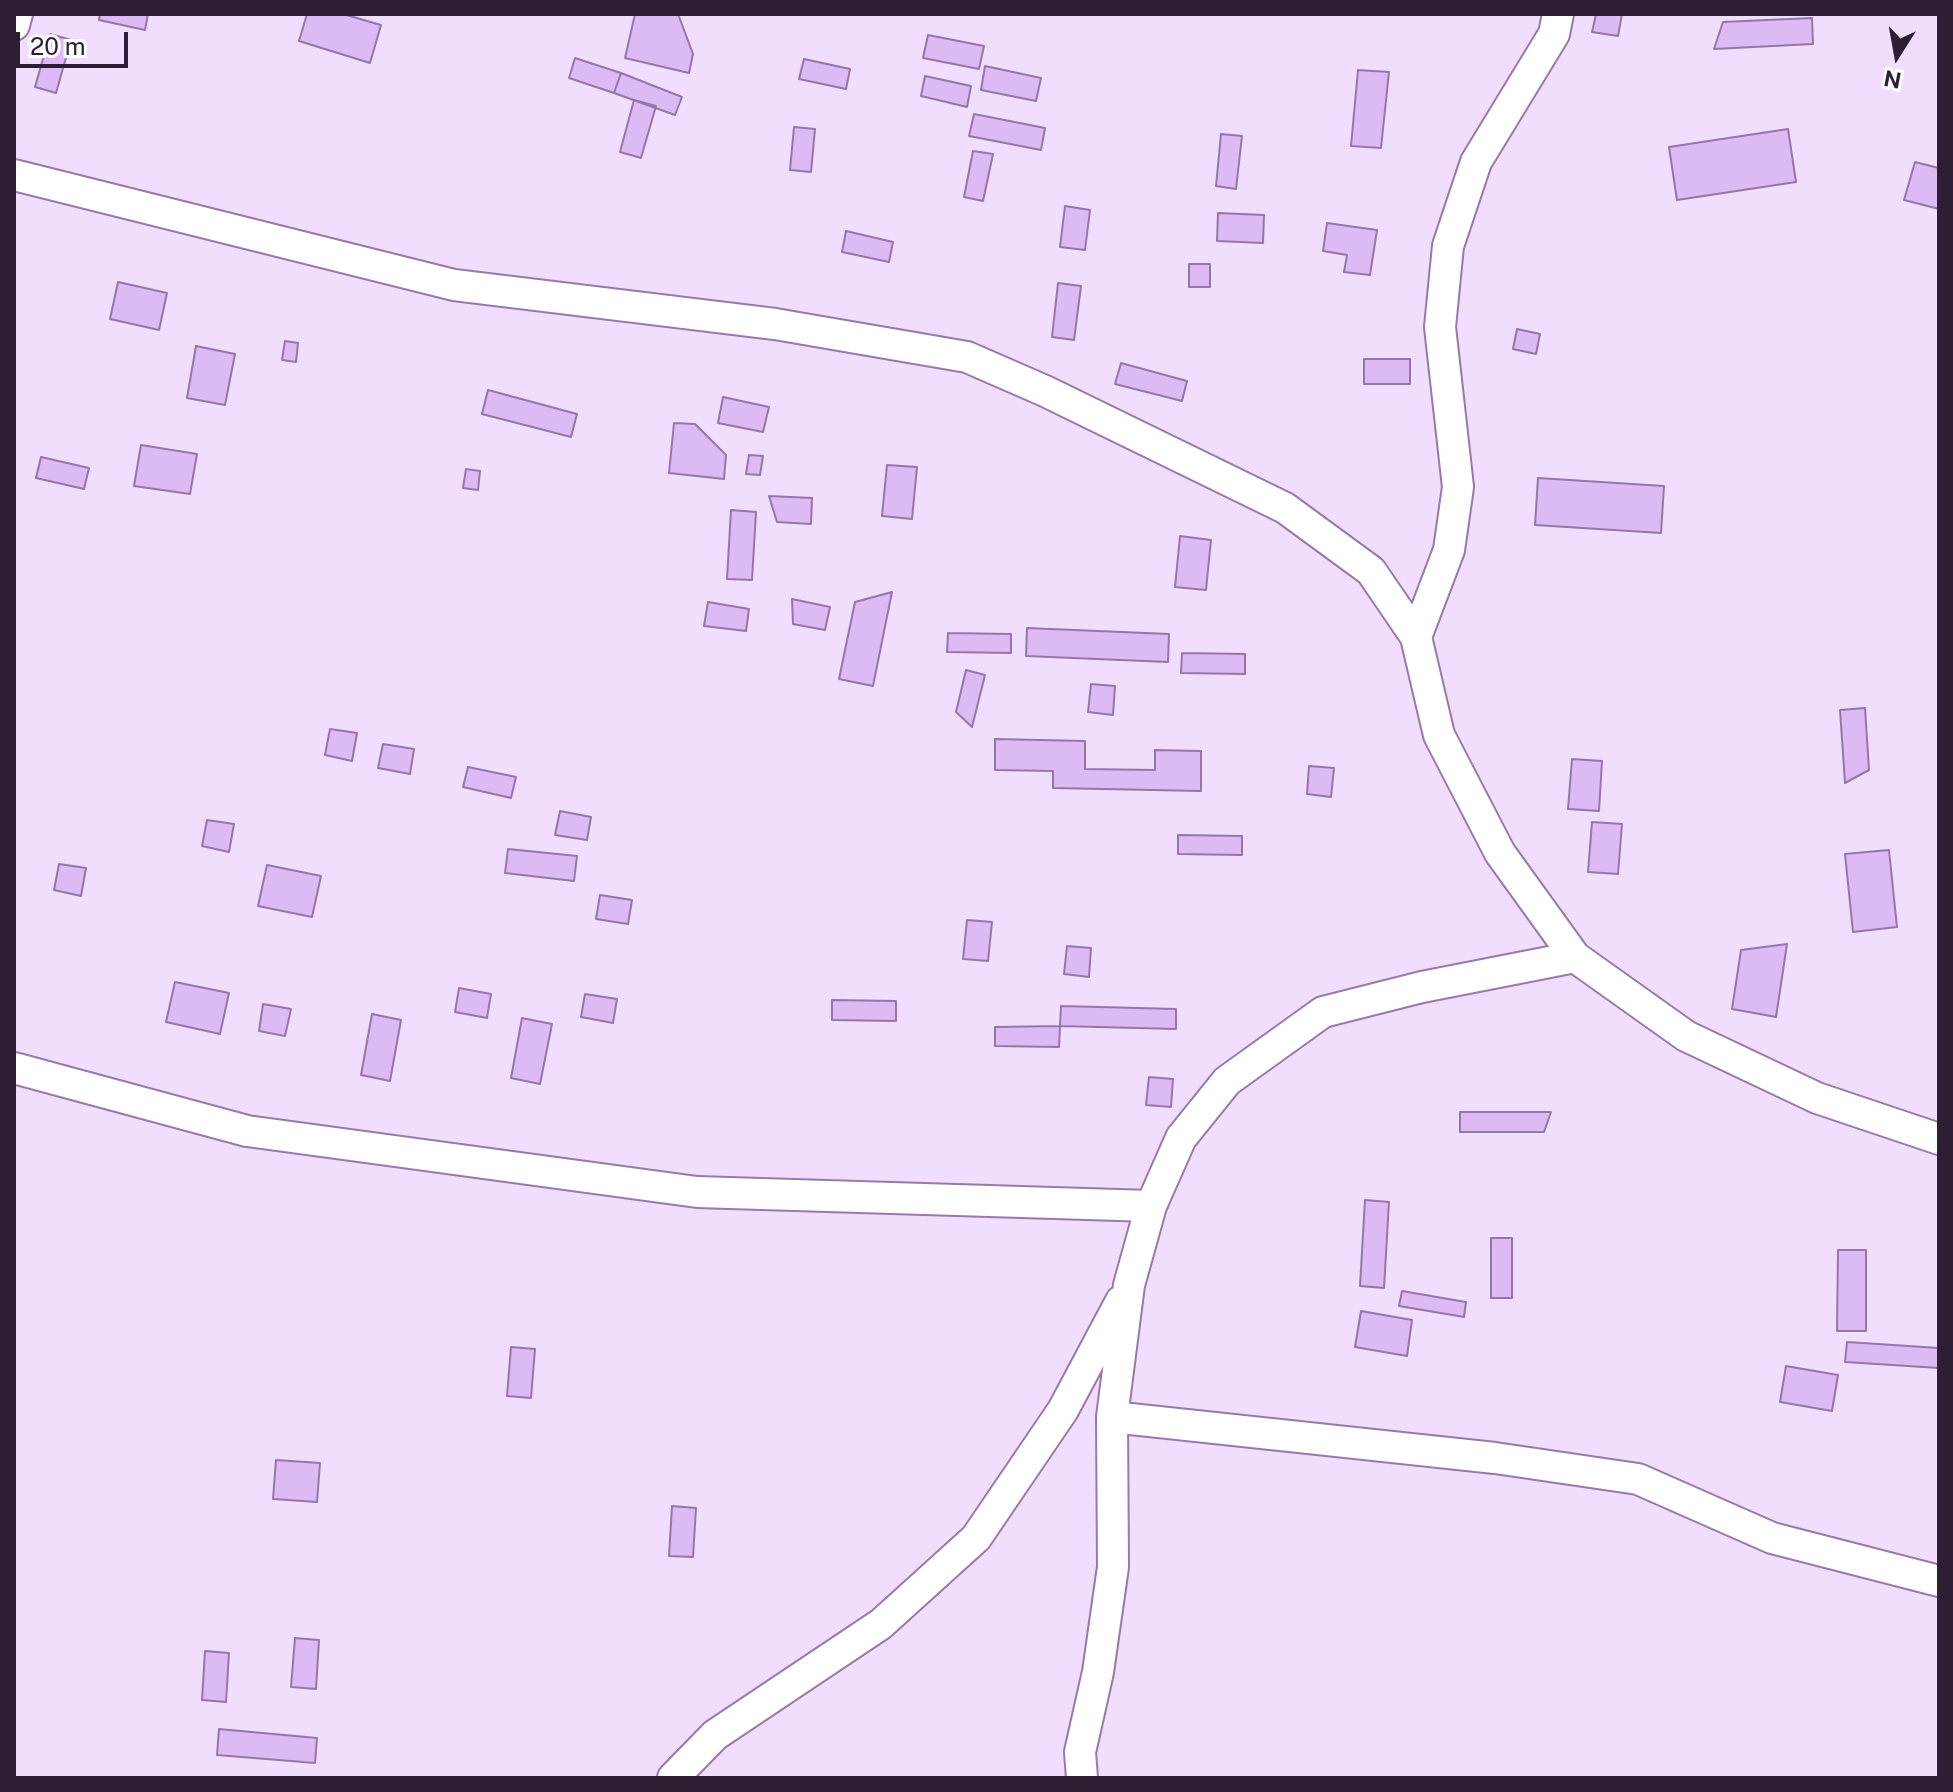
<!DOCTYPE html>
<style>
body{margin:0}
#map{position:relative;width:1953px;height:1792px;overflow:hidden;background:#f1defe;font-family:"Public Sans",sans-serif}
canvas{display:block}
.frame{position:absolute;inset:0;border:16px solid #2c1f33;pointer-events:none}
.north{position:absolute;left:1857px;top:16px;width:80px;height:80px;-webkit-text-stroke:6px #fff;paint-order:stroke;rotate:191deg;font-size:22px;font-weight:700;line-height:32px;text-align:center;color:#2c1f33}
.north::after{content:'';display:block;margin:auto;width:28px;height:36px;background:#2c1f33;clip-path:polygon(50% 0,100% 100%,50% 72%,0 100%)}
.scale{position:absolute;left:16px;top:32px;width:112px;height:36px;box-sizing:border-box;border:4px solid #2c1f33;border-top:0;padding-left:10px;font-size:24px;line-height:28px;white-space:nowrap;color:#2c1f33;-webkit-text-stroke:6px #fff;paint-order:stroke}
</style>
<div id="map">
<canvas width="1953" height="1792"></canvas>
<div class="frame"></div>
<div class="north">N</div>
<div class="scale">20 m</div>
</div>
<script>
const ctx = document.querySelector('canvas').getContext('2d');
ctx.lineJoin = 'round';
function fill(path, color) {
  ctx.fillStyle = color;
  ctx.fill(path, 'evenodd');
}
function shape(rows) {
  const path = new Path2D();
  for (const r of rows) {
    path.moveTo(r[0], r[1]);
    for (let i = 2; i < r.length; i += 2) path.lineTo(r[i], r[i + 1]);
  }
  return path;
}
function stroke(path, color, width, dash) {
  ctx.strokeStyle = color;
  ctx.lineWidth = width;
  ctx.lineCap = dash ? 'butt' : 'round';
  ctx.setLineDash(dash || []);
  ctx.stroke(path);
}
const building = shape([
 [100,14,148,14,145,30,99,20,100,14],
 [307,14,343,14,381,25,370,63,299,41,307,14],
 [635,14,678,14,693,54,689,73,625,58,635,14],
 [1596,14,1622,14,1618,36,1592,32,1596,14],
 [1812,18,1813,44,1714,49,1723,22,1812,18],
 [50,34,71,40,56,93,35,87,50,34],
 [928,35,984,46,979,69,923,58,928,35],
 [575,58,621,73,614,93,569,78,575,58],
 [804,59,850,69,846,89,799,79,804,59],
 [985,66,1041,78,1036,101,981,90,985,66],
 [1358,70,1389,72,1381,148,1351,146,1358,70],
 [621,73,682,97,675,115,614,93,621,73],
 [925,76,971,86,967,107,921,96,925,76],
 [634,100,656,106,641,158,620,152,634,100],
 [974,114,1045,128,1041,150,969,136,974,114],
 [794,127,815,129,811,172,790,170,794,127],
 [1788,129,1796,182,1677,200,1669,147,1788,129],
 [1221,134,1242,136,1236,189,1216,186,1221,134],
 [973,151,993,154,983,201,964,197,973,151],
 [1915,162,1939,168,1939,209,1904,200,1915,162],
 [1065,206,1090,210,1085,250,1060,247,1065,206],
 [1218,213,1264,215,1263,243,1217,241,1218,213],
 [1327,223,1377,230,1370,275,1344,272,1347,255,1323,251,1327,223],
 [846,231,893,242,889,262,842,252,846,231],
 [1189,264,1210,264,1210,287,1189,287,1189,264],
 [118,282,167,293,159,330,110,319,118,282],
 [1058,283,1081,286,1074,340,1052,337,1058,283],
 [1517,329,1540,334,1536,354,1513,349,1517,329],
 [285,341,298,343,296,362,282,360,285,341],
 [196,346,235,354,225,405,187,398,196,346],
 [1364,359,1410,359,1410,384,1364,384,1364,359],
 [1121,363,1187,381,1182,401,1115,384,1121,363],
 [488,390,577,414,571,437,482,414,488,390],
 [723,397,769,407,763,432,718,423,723,397],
 [674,423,695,424,726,455,724,479,669,473,674,423],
 [141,445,197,454,190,494,134,486,141,445],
 [749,455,763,456,760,475,746,474,749,455],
 [41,457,89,468,84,489,36,478,41,457],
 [887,465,917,467,912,519,882,516,887,465],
 [466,469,480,471,478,490,463,488,466,469],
 [1538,478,1664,486,1661,533,1535,525,1538,478],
 [769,496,812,498,811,524,777,522,769,496],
 [731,510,756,512,752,580,727,579,731,510],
 [1180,536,1211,540,1206,590,1175,587,1180,536],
 [892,592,873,686,839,679,855,602,892,592],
 [792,599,830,607,825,630,793,624,792,599],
 [708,602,749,609,746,631,704,626,708,602],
 [1027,628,1169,634,1168,662,1026,656,1027,628],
 [948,633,1011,634,1011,653,947,652,948,633],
 [1182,653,1245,654,1245,674,1181,673,1182,653],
 [966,670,985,675,972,727,956,712,966,670],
 [1091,684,1115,686,1113,715,1088,712,1091,684],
 [1865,708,1869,770,1845,783,1840,710,1865,708],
 [330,729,357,733,352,761,325,755,330,729],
 [995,739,1085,741,1085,769,1155,770,1155,750,1201,751,1201,791,1053,788,1053,771,995,770,995,739],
 [383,744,414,749,410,774,378,768,383,744],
 [1572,759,1602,761,1599,811,1568,809,1572,759],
 [1309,766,1334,768,1331,797,1307,794,1309,766],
 [468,767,516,777,511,798,463,787,468,767],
 [560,811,591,817,587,840,555,835,560,811],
 [207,820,234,824,229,852,202,846,207,820],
 [1592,822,1622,824,1618,874,1588,872,1592,822],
 [1178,835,1242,836,1242,855,1178,854,1178,835],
 [508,849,577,856,574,881,505,873,508,849],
 [1889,850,1897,927,1853,932,1845,854,1889,850],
 [59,864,86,868,81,896,54,890,59,864],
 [267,865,321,876,312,917,258,906,267,865],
 [600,895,632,900,628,924,596,919,600,895],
 [967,920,992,922,988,961,963,959,967,920],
 [1787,944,1776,1017,1732,1009,1741,950,1787,944],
 [1067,946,1091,948,1089,977,1064,974,1067,946],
 [175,982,229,993,220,1034,166,1022,175,982],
 [459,988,491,994,487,1018,455,1012,459,988],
 [585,994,617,999,613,1023,581,1017,585,994],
 [832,1000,896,1001,896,1021,832,1020,832,1000],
 [263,1004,291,1009,285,1036,259,1031,263,1004],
 [1061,1006,1176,1009,1176,1029,1060,1026,1061,1006],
 [372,1014,401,1020,390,1081,361,1075,372,1014],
 [522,1018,552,1024,540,1084,511,1078,522,1018],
 [1060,1026,1059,1047,995,1046,995,1027,1060,1026],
 [1149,1077,1173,1079,1171,1107,1146,1105,1149,1077],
 [1460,1112,1551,1112,1544,1132,1460,1132,1460,1112],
 [1365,1200,1389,1202,1384,1288,1360,1286,1365,1200],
 [1491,1238,1512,1238,1512,1298,1491,1298,1491,1238],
 [1838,1250,1866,1250,1866,1331,1837,1331,1838,1250],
 [1402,1291,1466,1302,1464,1317,1399,1306,1402,1291],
 [1361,1311,1412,1320,1407,1356,1355,1347,1361,1311],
 [1847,1342,1939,1348,1939,1368,1845,1362,1847,1342],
 [511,1347,535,1349,531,1398,507,1396,511,1347],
 [1786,1366,1838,1375,1832,1411,1780,1402,1786,1366],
 [276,1460,320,1463,317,1502,273,1499,276,1460],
 [672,1506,696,1508,693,1557,669,1556,672,1506],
 [295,1638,319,1640,316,1689,291,1687,295,1638],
 [205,1651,229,1653,226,1702,202,1700,205,1651],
 [219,1729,317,1738,315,1763,217,1755,219,1729]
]);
fill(building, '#debaf5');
stroke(building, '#9576a8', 2);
const street = shape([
 [14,25,17,14],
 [14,175,454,285,775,324,967,357,1045,391,1285,508,1371,571,1416,637,1439,735,1500,853,1575,957,1686,1036,1817,1098,1939,1139],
 [1416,637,1449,550,1458,487,1440,327,1448,246,1476,162,1554,34,1558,14],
 [14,1068,247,1131,697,1192,1151,1206],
 [1112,1417,1495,1458,1638,1479,1772,1538,1939,1581],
 [673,1778,715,1735,881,1624,976,1538,1063,1410,1121,1301],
 [1082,1778,1080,1752,1098,1672,1113,1567,1112,1417,1129,1285,1151,1206,1181,1138,1227,1081,1323,1012,1422,987,1575,957]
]);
stroke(street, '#9879ab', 34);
stroke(street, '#fff', 30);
</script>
